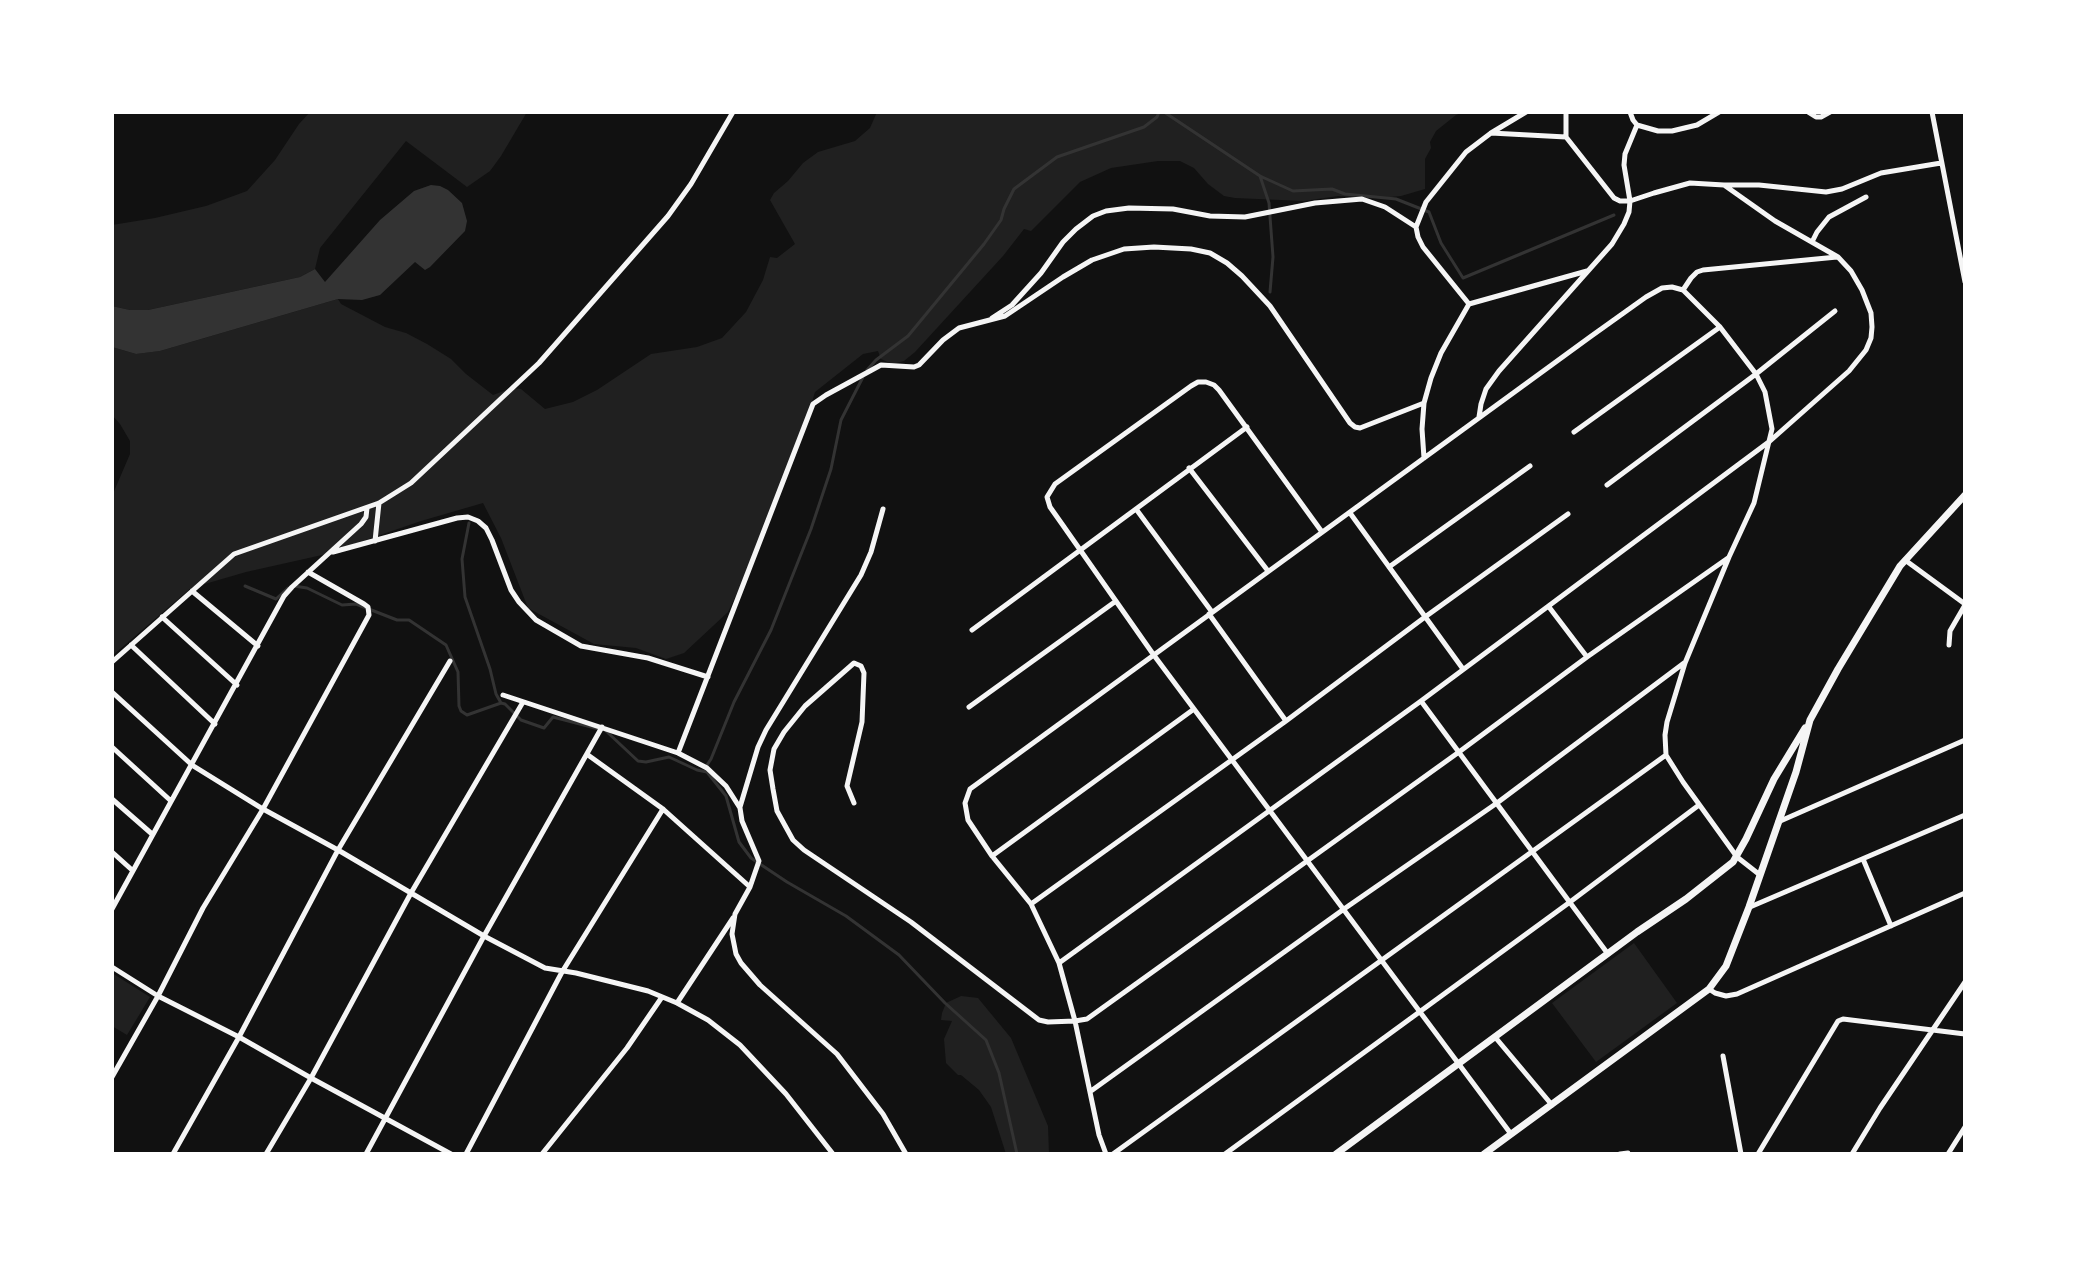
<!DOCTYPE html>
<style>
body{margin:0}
#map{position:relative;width:2077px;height:1266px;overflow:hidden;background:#111;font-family:"Asap Condensed",sans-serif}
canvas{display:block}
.frame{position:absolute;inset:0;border:114px solid #fff;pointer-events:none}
</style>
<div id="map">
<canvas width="2077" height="1266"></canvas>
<div class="frame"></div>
</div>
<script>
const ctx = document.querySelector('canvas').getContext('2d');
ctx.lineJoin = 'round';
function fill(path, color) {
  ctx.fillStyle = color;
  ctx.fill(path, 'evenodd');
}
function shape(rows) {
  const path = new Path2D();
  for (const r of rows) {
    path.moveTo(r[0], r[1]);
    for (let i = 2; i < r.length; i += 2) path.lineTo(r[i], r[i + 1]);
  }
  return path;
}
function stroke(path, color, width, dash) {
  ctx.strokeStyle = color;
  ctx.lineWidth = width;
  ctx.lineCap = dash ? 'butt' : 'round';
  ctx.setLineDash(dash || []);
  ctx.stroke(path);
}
fill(shape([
 [310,112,527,112,501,156,490,171,467,187,406,141,320,248,315,269,300,277,148,310,130,310,112,306,112,225,155,218,206,206,247,191,275,160,299,124],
 [877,112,1464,112,1456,115,1436,131,1430,142,1431,148,1425,159,1425,189,1401,196,1380,198,1338,196,1304,201,1235,198,1224,196,1208,184,1194,168,1180,161,1158,161,1111,168,1080,182,1031,231,1024,229,1003,256,915,352,904,361,892,364,881,359,878,351,863,354,815,392,808,415,743,581,728,612,684,653,666,659,636,648,594,644,528,608,501,538,483,503,421,521,322,555,246,572,191,588,112,656,112,496,130,454,130,441,120,424,112,415,112,347,136,354,160,351,338,299,341,304,385,327,406,333,427,344,451,359,466,374,493,395,512,388,521,389,545,409,573,402,597,390,651,354,697,347,722,338,746,312,763,280,770,257,777,258,795,244,770,200,774,193,788,181,803,163,818,152,855,141,870,128],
 [1634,943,1677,1003,1596,1062,1552,1003],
 [112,973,150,997,127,1035,112,1026],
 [961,996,978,998,1011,1038,1048,1126,1049,1154,1006,1154,991,1107,979,1090,961,1075,958,1075,946,1063,944,1039,952,1021,941,1020,942,1013,946,1003]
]), '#202020');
fill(shape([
 [431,185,440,186,448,190,462,203,467,221,465,231,430,267,425,270,415,262,380,295,362,300,338,299,160,351,136,354,112,347,112,306,130,310,148,310,300,277,315,269,325,282,380,220,414,191]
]), '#333');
stroke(shape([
 [1164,112,1260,176,1293,191,1332,189,1345,194,1396,199,1429,212,1441,243,1463,278,1614,215],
 [1260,176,1269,203,1273,257,1270,292],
 [867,370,876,360,908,336,984,244,1001,220,1004,209,1014,189,1057,157,1144,127,1157,117,1159,112],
 [469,523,462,559,465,597,490,669,496,694,501,703,505,704,521,720,544,728,553,717,599,729],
 [245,586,276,599,288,588],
 [294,586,307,588,342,605,356,604,397,620,409,620,446,645,458,672,459,706,461,711,467,715,501,703],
 [606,731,638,761,646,762,669,757,697,770,707,772,726,796,739,842,751,858,787,882,846,916,899,955,945,1003,986,1040,999,1073,1017,1154],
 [705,768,711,759,734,702,771,630,811,529,831,469,841,420,863,377]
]), '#333', 3);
stroke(shape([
 [1630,112,1633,120,1637,125,1658,131,1672,131,1697,125,1719,112],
 [1808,112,1816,117,1821,117,1830,112],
 [1932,112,1965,282],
 [1491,133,1566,137],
 [1725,185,1759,185,1826,192,1842,189,1881,173,1941,163],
 [1812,242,1817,232,1829,217,1866,197],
 [1683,290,1691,278,1697,272,1703,270,1837,257],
 [1469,304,1423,247,1418,237,1416,227,1426,202,1466,152,1491,133,1526,112],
 [1469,304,1587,271],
 [992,318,1012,305,1041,273,1063,242,1076,229,1093,216,1106,211,1129,208,1173,209,1210,216,1245,217,1315,203,1362,199,1385,207,1416,227],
 [1479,417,1481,404,1486,389,1499,371,1612,244,1624,224,1629,212,1630,201,1624,165,1625,154,1637,125],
 [1574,432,1720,327],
 [1424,458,1422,429,1424,403,1431,378,1441,353,1469,304],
 [1189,468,1268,571],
 [1607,485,1756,374,1835,311],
 [1136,509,1212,612],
 [1350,513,1463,669],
 [1322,532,1219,390,1214,385,1206,382,1198,382,1191,386,1055,484,1047,497,1050,507,1062,524,1153,654,1511,1134],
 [375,541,379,503],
 [333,552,457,518,468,517,478,521,486,528,492,540,511,590,519,602,536,620,581,646,648,658,708,677],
 [1905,560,1965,604],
 [1389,567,1530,466],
 [192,591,258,646],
 [1549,607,1587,657],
 [1209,614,1286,721],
 [162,617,237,685],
 [972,630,1247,427],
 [131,645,215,724],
 [1949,645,1950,631,1965,605],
 [112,662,234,554,379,503,411,483,539,363,668,216,691,184,733,112],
 [112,692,192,765,263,809,338,850,484,936,545,968,576,973,648,991,677,1003,708,1020,740,1045,786,1094,833,1154],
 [503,695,678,753,707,768,726,786,740,808,742,821,759,861,750,887,735,914,732,934,736,954,741,963,760,985,837,1054,883,1114,906,1154],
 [1421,701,1608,954],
 [969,707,1116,601],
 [112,747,171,801],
 [678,753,813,404,826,395,881,365,914,367,919,365,943,340,959,328,1005,316,1063,277,1092,260,1124,249,1154,247,1191,249,1210,253,1227,263,1242,276,1270,306,1350,423,1355,427,1360,428,1424,403],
 [588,755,663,809,750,887],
 [112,799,152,834],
 [854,803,847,786,862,722,864,673,861,666,854,663,805,706,784,732,774,749,770,770,773,789,777,811,793,840,804,850,911,922,1039,1020,1048,1022,1075,1021,1087,1019,1459,752,1587,657,1728,558],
 [740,807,758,747,766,730,861,575,871,552,883,509],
 [1778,822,1965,740],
 [112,852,132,870],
 [992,856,1194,709],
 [1863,859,1891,926],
 [1031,904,1286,721,1425,617,1568,514],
 [1750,907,1965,815],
 [112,909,284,596,292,587,361,524,366,517,367,508],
 [1059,963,1421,701,1770,441,1849,371,1866,350,1871,338,1872,327,1871,313,1862,290,1851,271,1838,257,1775,221,1724,185,1690,183,1654,193,1630,201,1620,201,1614,198,1566,137,1566,112],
 [112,967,158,996,239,1037,311,1078,451,1154],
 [1709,989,1715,993,1726,996,1737,994,1965,893],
 [677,1003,733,918],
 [1495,1037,1552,1105],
 [1723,1056,1741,1154],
 [112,1077,158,996,203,908,263,809,369,615,368,607,364,604,308,572],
 [1091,1091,1344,909,1497,803,1684,663],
 [173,1154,239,1037,338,850,450,661],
 [266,1154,311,1078,411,893,523,702],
 [366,1154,484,936,602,727],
 [466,1154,562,972,663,809],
 [542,1154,627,1048,662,997],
 [1106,1154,1099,1135,1075,1021,1059,963,1031,904,992,856,968,820,965,803,970,789,1590,337,1646,297,1662,288,1672,287,1683,290,1720,327,1756,374,1765,392,1772,429,1754,503,1729,557,1685,663,1667,722,1665,735,1666,755,1683,782,1737,857,1760,875],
 [1113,1154,1666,755],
 [1225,1154,1570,902,1699,805],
 [1620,1154,1628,1153],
 [1758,1154,1838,1021,1843,1019,1965,1034],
 [1852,1154,1880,1108,1965,982],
 [1948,1154,1965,1127]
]), '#f5f5f5', 5);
stroke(shape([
 [1336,1154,1637,932,1686,899,1733,862,1746,839,1774,779,1805,728],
 [1484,1154,1709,989,1726,966,1749,907,1796,772,1810,720,1838,669,1900,566,1965,495]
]), '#f5f5f5', 7);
</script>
